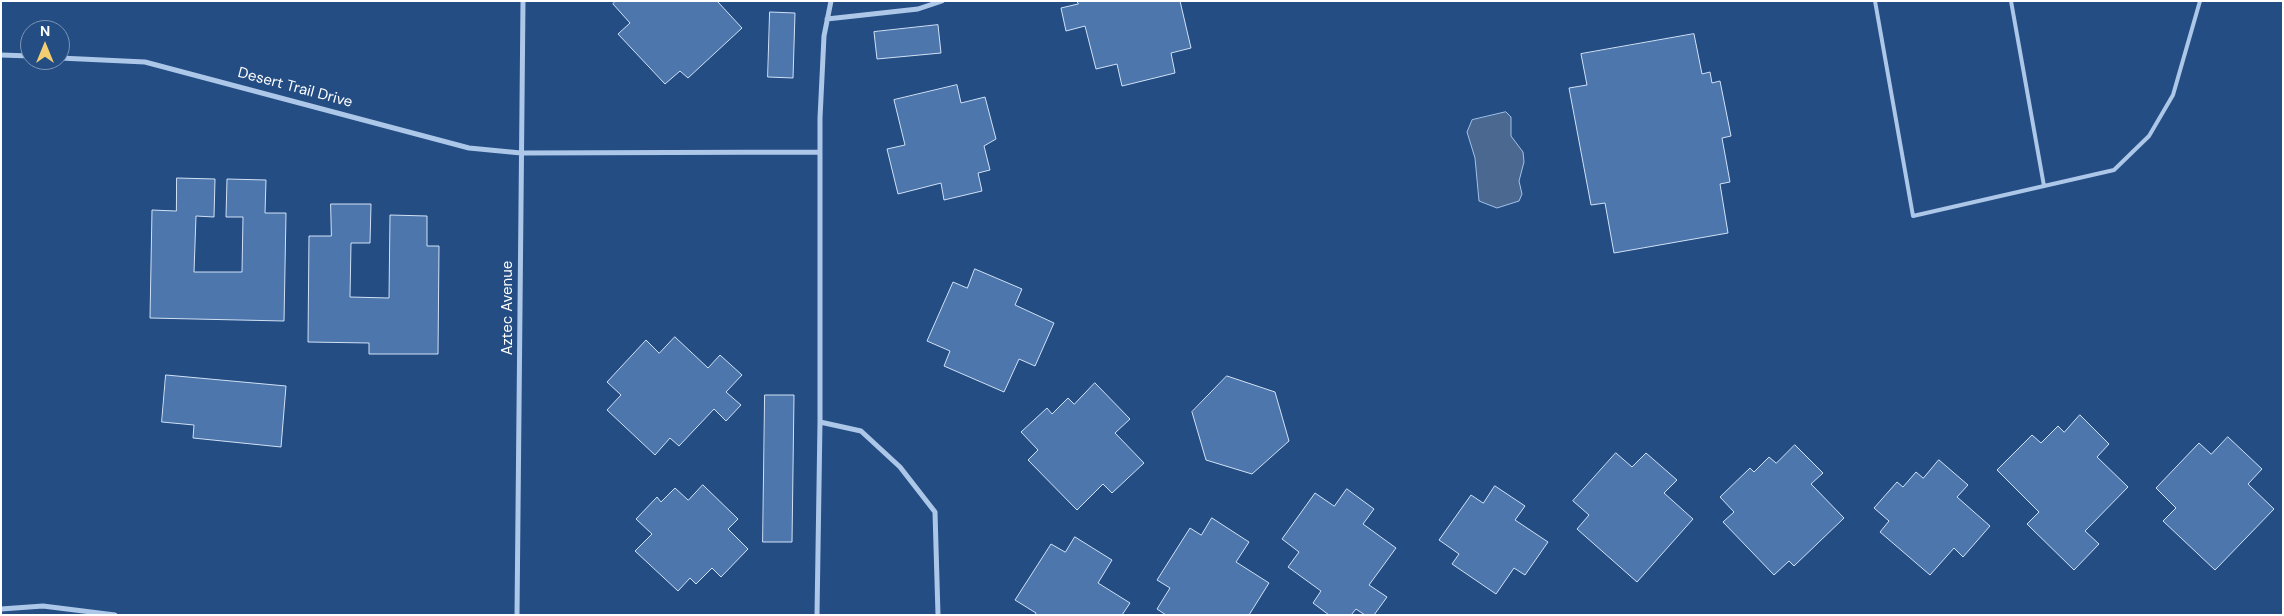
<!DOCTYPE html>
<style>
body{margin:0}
#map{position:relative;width:2284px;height:616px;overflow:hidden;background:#244d84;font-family:"DM Sans",sans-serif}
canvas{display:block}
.frame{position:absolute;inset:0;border:2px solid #fff;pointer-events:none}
.north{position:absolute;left:20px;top:20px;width:50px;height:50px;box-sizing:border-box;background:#244d84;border:1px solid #7c94b5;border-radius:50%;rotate:0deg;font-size:14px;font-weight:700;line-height:20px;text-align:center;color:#fff}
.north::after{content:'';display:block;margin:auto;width:18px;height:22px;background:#f2ce71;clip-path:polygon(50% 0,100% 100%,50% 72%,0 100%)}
</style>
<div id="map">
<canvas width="2284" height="616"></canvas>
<div class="frame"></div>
<div class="north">N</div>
</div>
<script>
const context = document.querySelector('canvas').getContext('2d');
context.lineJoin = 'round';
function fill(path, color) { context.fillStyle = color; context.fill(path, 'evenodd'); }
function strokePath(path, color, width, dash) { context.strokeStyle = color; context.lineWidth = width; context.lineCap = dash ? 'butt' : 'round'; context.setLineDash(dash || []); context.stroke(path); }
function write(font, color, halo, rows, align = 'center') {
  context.font = font + ' "DM Sans",sans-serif'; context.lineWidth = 5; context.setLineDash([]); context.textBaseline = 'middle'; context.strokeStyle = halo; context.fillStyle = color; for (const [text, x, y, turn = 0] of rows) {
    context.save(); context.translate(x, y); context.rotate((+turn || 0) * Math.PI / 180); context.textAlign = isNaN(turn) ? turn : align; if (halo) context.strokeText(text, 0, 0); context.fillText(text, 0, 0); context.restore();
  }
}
const water = new Path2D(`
 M1506 112 1511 117V136L1523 152 1524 162 1519 181 1522 194 1519 201 1497 208 1479 201 1475 158 1467 132 1472 120Z`);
const building = new Path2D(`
 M616 1H717L742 28 688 78 680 71 665 84 618 34 630 23 613 4Z
 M1077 1H1180L1191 48 1171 53 1175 73 1122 86 1117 64 1096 69 1085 26 1066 31 1061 8 1078 4Z
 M770 12 795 13 793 78 768 77Z
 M938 25 941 53 877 59 874 32Z
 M1694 34 1702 74 1710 72 1712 83 1720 81 1731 136 1722 138 1730 182 1720 184 1728 233 1614 253 1605 203 1591 205 1569 88 1587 85 1581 54Z
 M957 85 961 103 985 97 996 139 984 146 990 170 978 173 982 191 944 200 941 183 898 194 887 149 905 145 894 100Z
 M177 178 215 179 214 217 196 216 194 272H242L243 217H226L227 179 266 180 265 213H286L284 321 150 318 152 210 176 211Z
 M331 204H371L370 243H351L350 297 389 298 390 215 427 216V246H439L438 354H369V343L308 342 309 236H331Z
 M975 269 1022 289 1015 305 1054 323 1035 366 1019 359 1004 392 944 366 950 351 927 341 953 282 967 288Z
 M675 337 708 368 720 355 742 375 726 392 741 405 726 421 714 409 679 446 670 438 655 455 607 410 621 395 607 382 646 340 659 353Z
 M166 375 286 386 281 447 193 438 194 425 162 422Z
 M1227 376 1275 392 1289 441 1252 474 1206 460 1192 412Z
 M1095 383 1130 419 1115 433 1144 463 1112 493 1103 484 1077 510 1028 460 1038 450 1021 432 1047 408 1052 414 1068 398 1074 404Z
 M765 395H794L792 542H763Z
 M2080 415 2109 444 2097 457 2128 487 2085 531 2099 544 2074 570 2027 524 2039 512 1997 470 2032 435 2041 443 2058 426 2064 432Z
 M2228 437 2262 469 2248 484 2274 509 2215 570 2163 521 2176 508 2156 488 2199 443 2211 454Z
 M1795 445 1823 473 1811 484 1844 518 1794 566 1789 561 1774 575 1723 522 1734 512 1720 497 1750 468 1754 472 1769 457 1776 463Z
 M1616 453 1632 467 1646 453 1677 480 1664 493 1693 519 1637 582 1577 529 1589 515 1573 501Z
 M1939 460 1968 485 1957 497 1990 526 1963 557 1954 548 1930 575 1880 532 1889 521 1874 508 1897 482 1903 487 1916 472 1923 478Z
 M703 485 738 519 728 529 748 549 721 577 712 568 696 584 690 578 678 591 635 551 652 534 636 519 657 497 661 502 675 488 688 500Z
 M1495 486 1525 506 1515 520 1548 542 1525 575 1514 568 1496 594 1452 564 1459 554 1439 540 1471 495 1483 503Z
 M1347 489 1374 509 1363 524 1396 548 1369 585 1387 597 1374 615H1365L1356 609 1351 615H1329L1313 603 1321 591 1288 567 1299 552 1282 539 1315 493 1334 506Z
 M1212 518 1249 542 1236 562 1269 583 1249 615H1166L1157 609 1170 588 1157 580 1190 528 1201 535Z
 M1075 537 1112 560 1098 583 1130 603 1122 615H1035L1036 613 1015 600 1051 544 1065 552Z`);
const lane = new Path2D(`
 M1875 1 1913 216 2114 170 2149 136 2173 95 2200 1
 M2011 1 2044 186`);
const street = new Path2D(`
 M831 1 824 36 820 118V422L861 431 900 467 935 512 938 615
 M827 19 918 9 942 1
 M1 55 30 56
 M60 58 145 62 469 148 521 153 820 152
 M1 609 43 606 115 615
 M517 615 523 1
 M817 615 820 422`);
const streetNames = [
 ["Desert Trail Drive",295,88,15],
 ["Aztec Avenue",508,308,-90]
];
fill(water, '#4b6890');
strokePath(water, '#a1c2e9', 1);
fill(building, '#4c76ac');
strokePath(building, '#d1e1f6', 1);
strokePath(lane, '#adc7e8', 4);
strokePath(street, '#adc7e8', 5);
write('15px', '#fff', '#244d84', streetNames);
</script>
